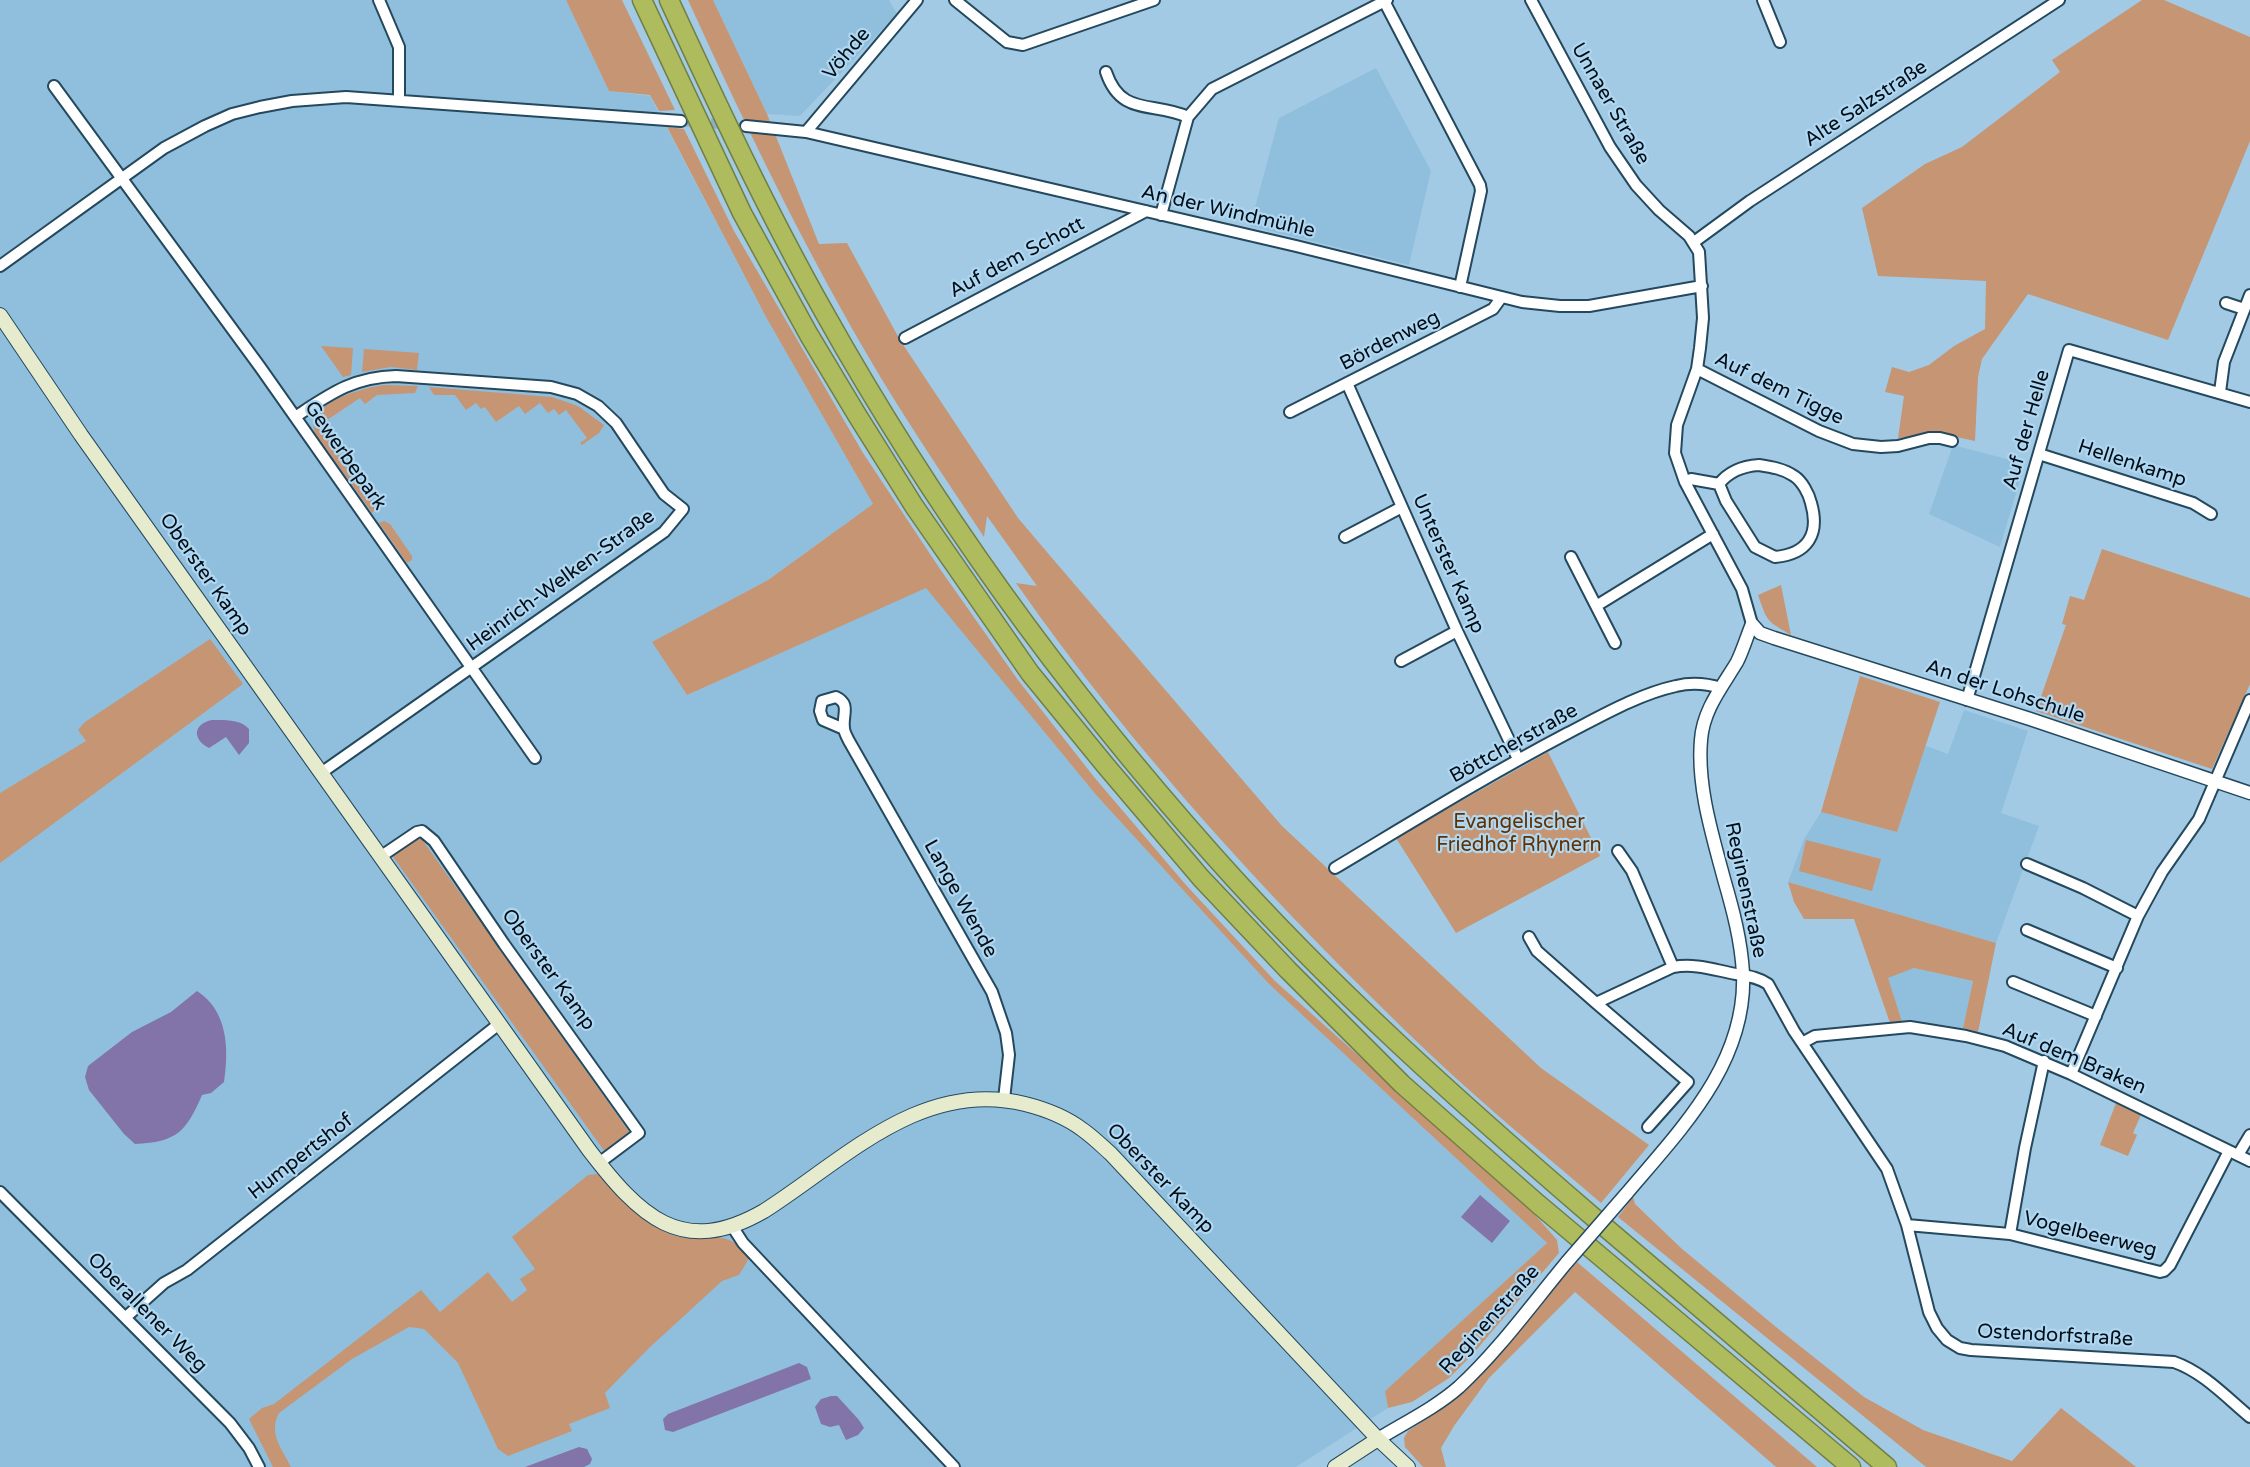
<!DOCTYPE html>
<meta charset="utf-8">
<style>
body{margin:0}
canvas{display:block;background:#a2cae4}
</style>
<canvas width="2250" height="1467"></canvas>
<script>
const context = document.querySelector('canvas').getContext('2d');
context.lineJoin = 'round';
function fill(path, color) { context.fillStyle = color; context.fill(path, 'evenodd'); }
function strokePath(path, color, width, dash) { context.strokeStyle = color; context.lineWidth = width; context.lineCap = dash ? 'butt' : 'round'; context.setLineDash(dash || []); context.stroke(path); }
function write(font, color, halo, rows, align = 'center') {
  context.font = font + ' "Varela Round",sans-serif'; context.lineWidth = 4.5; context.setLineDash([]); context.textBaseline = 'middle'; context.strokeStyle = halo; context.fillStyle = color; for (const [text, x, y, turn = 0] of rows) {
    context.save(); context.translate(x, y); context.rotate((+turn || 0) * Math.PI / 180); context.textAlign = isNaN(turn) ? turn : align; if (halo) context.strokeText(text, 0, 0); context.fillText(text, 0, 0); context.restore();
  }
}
const built = new Path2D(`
 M0 0H566L609 91 650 96 766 317 873 504 768 580 653 642 687 695 926 587 1097 796 1269 984 1547 1243 1385 1391 1388 1408 1296 1467H0Z
 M713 0H889L897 14 800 116 767 114Z
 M1376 68 1431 171 1409 265 1250 226 1279 118Z
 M1953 445 2018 462 2023 470 2000 547 1929 514Z
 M1964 710 2028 731 2001 813 2039 826 1996 943 1788 882 1804 839 1821 812 1897 832 1924 745 1948 754Z
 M1914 968 1973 981 1963 1028 1936 1024 1902 1022 1887 978Z`);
const green = new Path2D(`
 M566 0H622L675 110 659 111 650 95 609 91Z
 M688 0H713L767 114 819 244 847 243 900 340 1018 518 1052 558 1282 826 1541 1068 1649 1145 1601 1203C1545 1155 1487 1108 1433 1057 1281 912 1136 755 1016 583L1037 586 987 516 984 537C955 493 925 449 897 404 817 275 751 138 688 0Z
 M2142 0H2164L2250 37V141L2168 340 2028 294 1982 359 1978 377 1975 441 1942 434 1898 438 1904 396 1885 392 1892 367 1909 372 1929 365 1954 346 1985 329 1986 281 1878 276 1862 208 1925 164 1962 147 2060 72 2052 60Z
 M667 127 684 129 734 231 863 453 940 569 1018 680 1094 777 1186 885 1275 981 1530 1209 1557 1240 1559 1253 1471 1356 1449 1378 1412 1402 1388 1408 1385 1391 1547 1243 1269 984 1097 796 926 588 687 695 652 642 768 580 873 504 766 317Z
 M321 346 353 348 351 375 343 377Z
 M364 349 419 353 417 370 391 367 362 372Z
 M384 385 418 386 415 393 377 395 365 404 360 398 324 422 329 429 324 433 375 505 376 509 372 513 316 435C301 404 362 388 384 385Z
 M429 387 552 397 578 406 604 425 599 433 582 445 580 443 587 438 566 410 559 415 554 409 548 413 540 403 525 414 519 406 496 422 485 407 481 409 476 403 466 410 455 395H434Z
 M384 521 390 524 412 556V560L407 563 379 523Z
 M2102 549 2250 598V684L2212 769 2036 711 2066 625 2062 624 2070 596 2084 600Z
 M1781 585 1791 635C1766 620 1768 623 1758 595Z
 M210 639 243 684 0 863V793L86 741 78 730 85 722Z
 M1860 676 1940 702 1897 832 1821 812Z
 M1548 752 1600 856 1456 933 1396 838Z
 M419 835 630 1133 605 1152 391 854Z
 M1806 840 1881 859 1872 891 1799 871Z
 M1788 882 1996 943 1978 1032 1963 1028 1973 981 1914 968 1888 978 1902 1022 1890 1023 1854 919H1804L1794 902Z
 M2116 1103 2141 1115 2133 1133 2137 1135 2128 1156 2100 1145Z
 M598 1174C623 1200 648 1233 687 1238 693 1239 700 1237 705 1237 728 1236 734 1241 751 1255L739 1275 722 1281 649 1348 605 1393 610 1408 569 1424 572 1431 508 1456 498 1449 458 1363 424 1329 409 1327 352 1359 279 1413C268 1433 282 1449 291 1467H273L249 1419 262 1408 274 1404 421 1290 440 1312 488 1272 512 1302 527 1290 520 1279 535 1269 512 1237 588 1175Z
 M1633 1197 1635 1204 1681 1248 1776 1327 1864 1397 1923 1430 2012 1461 2061 1408 2136 1467H1926L1618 1217Z
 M1577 1262 1817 1467H1776L1575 1292 1489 1378 1454 1426 1441 1448 1446 1467H1423L1405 1447 1404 1438 1408 1431 1443 1408 1469 1386Z`);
const water = new Path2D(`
 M212 720C225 720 240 719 249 729V743L239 755 226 737 209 748C192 739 193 724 212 720Z
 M197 991C228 1011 229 1049 224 1082L211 1093 202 1095C186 1132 177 1142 135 1144L124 1134 89 1090 85 1077 88 1066 132 1032 171 1012Z
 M1480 1195 1510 1221 1492 1243 1461 1217Z
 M799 1363 807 1367 811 1379 673 1432 665 1430 663 1419 668 1414Z
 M831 1396H837L859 1420 864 1428 858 1435 846 1440 839 1425 830 1427 821 1424 815 1407 821 1399Z
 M579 1447 587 1449 592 1459 590 1464 584 1467H525Z`);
const minorTunnel = new Path2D(`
 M681 121 746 126`);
const minor = new Path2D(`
 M379 0 399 47V100
 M955 0 1007 42 1023 45 1154 0
 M1531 0 1610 147 1636 185 1659 210 1689 236 1699 252 1703 318 1700 348 1697 369 1677 425 1675 453 1685 482 1742 589 1752 624
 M1763 0 1780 42
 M1384 1 1480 185 1481 191 1460 287
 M1106 72C1121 117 1153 101 1188 117
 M54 86 260 367 535 758
 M746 126 806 132 1296 246 1522 302 1560 306H1589L1702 286
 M806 132 917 0
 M1161 215 1188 117 1212 89 1387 0
 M1694 242 1750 201 2059 0
 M0 266 164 148 205 126 232 114 260 107 292 101 346 97 681 121
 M2226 303 2244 309
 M905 338 1146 211
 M1697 369 1819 431 1853 444 1881 447 1898 446 1929 438H1940L1952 441
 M1347 383 1457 631 1518 759
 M2220 392 2224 362 2250 295
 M1290 412 1493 309 1501 298
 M295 417C330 394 353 377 396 376L551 387 577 394 598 406 616 423 664 494 683 509 664 532 321 773
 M2039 454 2193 503 2211 514
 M1759 465C1772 467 1784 469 1794 476 1802 481 1809 494 1811 503 1820 534 1808 554 1775 557L1755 547 1726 501 1719 484C1729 471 1744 466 1759 465Z
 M1685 482 1691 479 1719 484
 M1345 537 1402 507
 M1571 557 1615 643
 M1596 606 1713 534
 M1401 661 1457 631
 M1967 700 2069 350 2250 402
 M844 729 823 720 820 711 822 701 836 697C851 704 842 715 844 728 844 732 847 737 849 741L992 992 1006 1033 1009 1055 1004 1099
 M1618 851 1632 871 1673 967
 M380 857 417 832 422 831 434 841 504 944 639 1133 599 1163
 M2027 864 2083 888 2138 916
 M1335 868C1412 822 1488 775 1568 733 1601 716 1639 694 1676 686 1692 682 1705 683 1721 688
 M2027 930 2117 968
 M1529 937 1537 951 1596 1003 1673 967C1696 963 1714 970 1736 974 1747 976 1758 977 1768 984L1794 1031 1887 1169 1907 1225 1929 1312 1937 1328 1947 1340 1960 1348 1971 1350 2174 1362C2203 1372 2226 1397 2250 1417
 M2013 982 2096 1016
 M1596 1003 1688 1082 1648 1127
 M1802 1043 1815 1036 1910 1027 1966 1036 2005 1046 2071 1074 2250 1161
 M2071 1074 2138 916 2162 872 2199 819 2250 700
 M2238 1155 2250 1135
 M0 1192 230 1423 249 1448 259 1467
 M1907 1225 2010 1234 2160 1272 2164 1271 2170 1265 2229 1151
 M732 1226 743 1243 954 1467
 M2010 1234 2025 1148 2044 1061
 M126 1317 164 1283 187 1270 499 1024`);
const tertiary = new Path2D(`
 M1627 1193C1681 1129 1747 1063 1743 973 1741 940 1733 910 1724 879 1712 834 1697 786 1701 740 1703 710 1722 687 1737 662 1743 650 1747 636 1752 624L1760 633 1774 638 2030 719 2250 793
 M1378 1439C1404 1423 1435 1408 1459 1387 1499 1350 1532 1304 1567 1262`);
const secondary = new Path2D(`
 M0 315 81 435 589 1150C639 1215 681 1259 764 1211 844 1160 922 1078 1025 1104 1045 1109 1066 1117 1083 1130 1093 1137 1102 1146 1111 1154L1378 1439 1408 1467
 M1335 1467 1378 1439`);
const motorway = new Path2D(`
 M642 0 742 213 809 335 857 415 914 506 1030 673 1106 766 1201 878 1288 970 1402 1084 1538 1204 1851 1467
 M669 0C718 106 767 211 824 312 933 507 1065 689 1213 855 1331 988 1464 1106 1599 1222 1695 1304 1791 1386 1887 1467`);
const tertiaryBridge = new Path2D(`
 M1567 1262 1627 1193`);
const streetNames = [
 ["Vöhde",847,54,-50],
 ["Unnaer Straße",1610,104,60],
 ["Alte Salzstraße",1866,104,-33],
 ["An der Windmühle",1228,212,13],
 ["Auf dem Schott",1017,258,-28],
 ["Bördenweg",1390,341,-27],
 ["Auf dem Tigge",1779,389,26],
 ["Auf der Helle",2027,430,-74],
 ["Gewerbepark",345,456,55],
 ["Hellenkamp",2132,464,18],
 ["Unterster Kamp",1448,564,66],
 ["Oberster Kamp",205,575,55],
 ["Heinrich-Welken-Straße",561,581,-36],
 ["An der Lohschule",2005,692,18],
 ["Böttcherstraße",1514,744,-29],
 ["Reginenstraße",1745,890,78],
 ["Lange Wende",960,899,61],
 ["Oberster Kamp",548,970,54],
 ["Auf dem Braken",2074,1059,23],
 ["Humpertshof",301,1157,-38],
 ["Oberster Kamp",1160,1179,46],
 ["Vogelbeerweg",2090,1235,14],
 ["Oberallener Weg",147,1313,45],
 ["Reginenstraße",1490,1320,-48],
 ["Ostendorfstraße",2055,1336,3]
];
const parkNames = [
 ["Evangelischer",1519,823],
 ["Friedhof Rhynern",1519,846]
];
fill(built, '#90bfdd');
fill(green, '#c69573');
fill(water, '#8273a9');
strokePath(minorTunnel, '#8aaec5', 10, [10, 5]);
strokePath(minor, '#24495e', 14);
strokePath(tertiary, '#24495e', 15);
strokePath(secondary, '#24495e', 16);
strokePath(motorway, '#727f44', 21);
strokePath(minor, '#fff', 10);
strokePath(tertiary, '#fff', 12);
strokePath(secondary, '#e7ebce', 14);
strokePath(motorway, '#aebc5d', 18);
strokePath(tertiaryBridge, '#24495e', 15, []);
strokePath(tertiaryBridge, '#fff', 12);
write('20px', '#020d16', '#afd7f1', streetNames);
write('20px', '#623101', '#afd7f1', parkNames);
</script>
